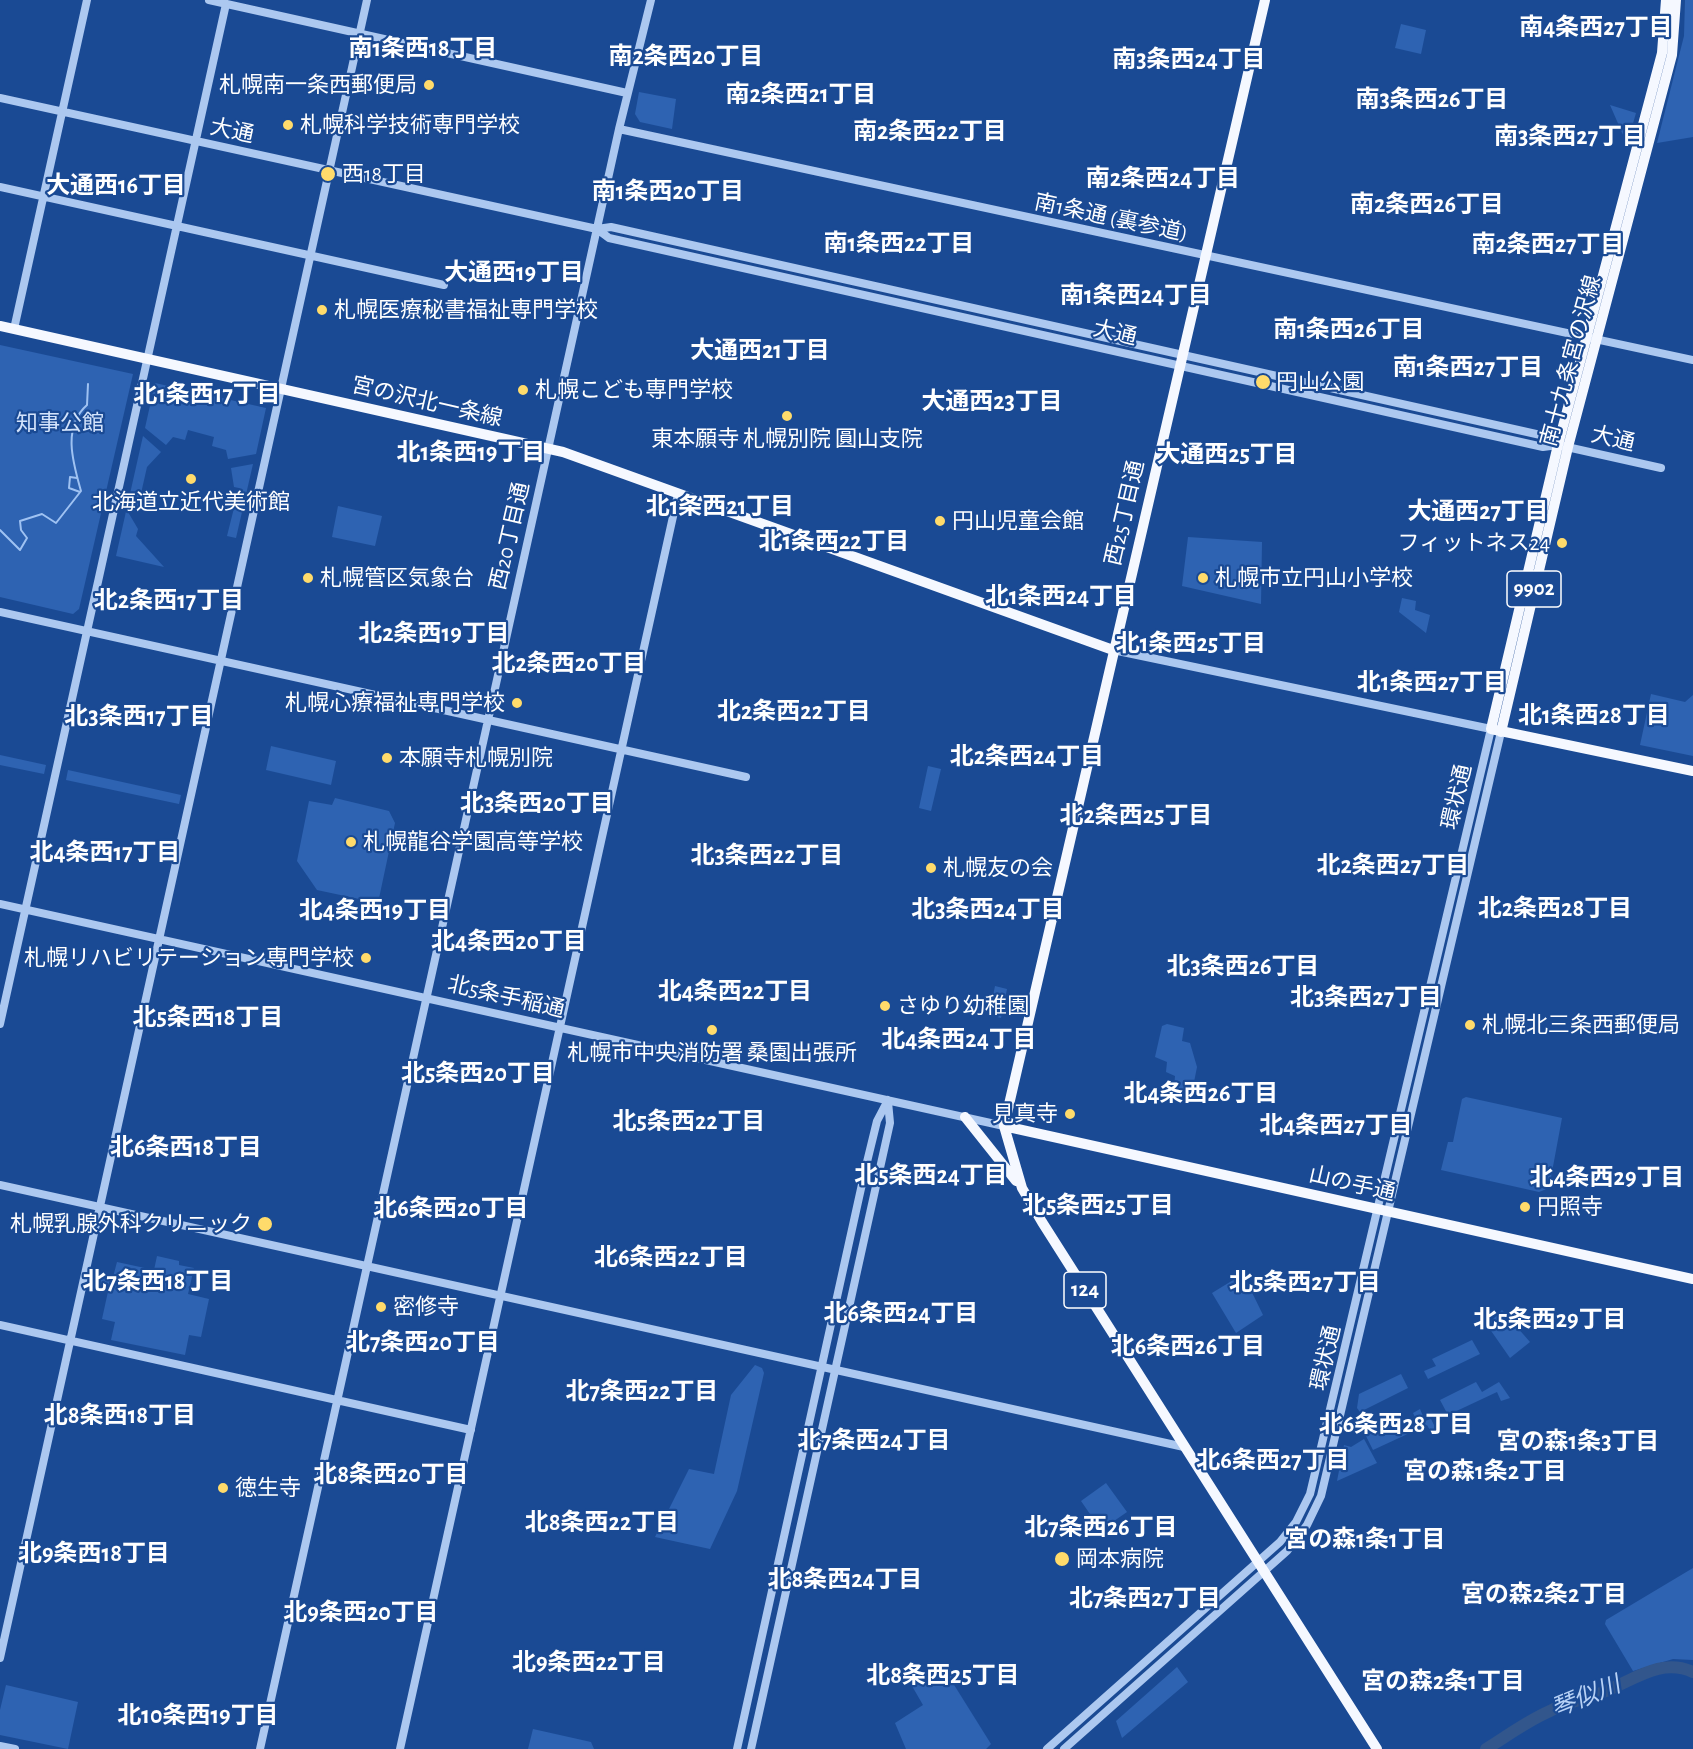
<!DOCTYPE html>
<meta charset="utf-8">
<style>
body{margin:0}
canvas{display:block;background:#1a4a94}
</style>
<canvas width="1693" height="1749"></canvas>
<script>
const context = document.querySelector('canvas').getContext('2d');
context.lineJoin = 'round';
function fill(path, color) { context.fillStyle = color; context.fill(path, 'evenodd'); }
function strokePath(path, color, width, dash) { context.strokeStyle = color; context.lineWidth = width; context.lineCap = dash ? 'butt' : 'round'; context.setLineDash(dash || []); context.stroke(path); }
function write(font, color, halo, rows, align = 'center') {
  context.font = font + ' "Alegreya Sans","Noto Sans JP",sans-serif'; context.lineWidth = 4.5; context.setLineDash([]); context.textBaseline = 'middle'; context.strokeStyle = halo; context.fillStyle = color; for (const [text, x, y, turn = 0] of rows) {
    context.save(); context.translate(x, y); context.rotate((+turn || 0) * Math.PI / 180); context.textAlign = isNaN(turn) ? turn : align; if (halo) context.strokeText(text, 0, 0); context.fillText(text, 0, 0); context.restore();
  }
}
const green = new Path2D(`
 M1685 0H1693V137L1657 143 1684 36Z
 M1401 24 1426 30 1421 54 1395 48Z
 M639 92 676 99 672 129 640 122 635 114Z
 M1610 105 1636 113 1627 144Z
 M0 345 133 374 79 609 73 614 0 597Z
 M155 383 266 408 256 454 228 459 226 450 212 446 214 437 188 430 185 440 173 437 166 445 145 428Z
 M143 436 161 452 147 467 137 511 128 509V512L138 529 136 536 164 567 116 556Z
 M253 464 236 538 227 536 239 488 234 487 231 468Z
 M338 506 382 516 375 546 332 537Z
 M1188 537 1262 542 1261 604 1182 586Z
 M1402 598 1416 601 1415 610 1430 615 1426 633 1399 612Z
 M1651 694 1685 702 1693 695V756L1640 745Z
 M271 746 336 761 331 785 266 770Z
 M0 755 46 765 44 774 0 765Z
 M928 766 941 769 931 811 919 808Z
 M68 770 181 795 179 804 66 780Z
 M335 798 389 811 395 823 378 903 317 890 297 861 309 801 332 805Z
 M995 986 1007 989 1001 1018 989 1015Z
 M1167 1024 1184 1028 1182 1041 1190 1043 1197 1067 1192 1092 1174 1089 1175 1076 1166 1072 1167 1062 1155 1057 1162 1026Z
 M1466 1097 1562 1118 1549 1188 1539 1192 1441 1170 1448 1142H1453L1462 1099Z
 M157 1256 179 1261V1265L194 1268 188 1294 209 1299 201 1337 189 1335 185 1355 111 1340 115 1322 102 1319 109 1287 94 1283 96 1273 113 1277 117 1262 154 1270Z
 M1243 1274 1263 1315 1236 1333 1212 1293Z
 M1502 1310 1530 1342 1510 1358 1487 1325Z
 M1472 1340 1480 1354 1428 1379 1424 1371 1436 1366 1432 1359Z
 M755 1365 762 1368 764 1373 737 1491 710 1549 655 1537 689 1469 714 1474 731 1395Z
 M1401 1374 1408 1388 1360 1412 1357 1408 1359 1394Z
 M1476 1382 1482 1392 1499 1382 1510 1398 1501 1401 1497 1392 1448 1415 1440 1400Z
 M1420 1409 1425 1421 1431 1419 1437 1431 1431 1432 1427 1425 1373 1450 1366 1436 1397 1421 1402 1431 1418 1423 1413 1413Z
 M1364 1439 1377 1463 1337 1481 1344 1445 1351 1447Z
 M1106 1483 1127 1512 1101 1530 1081 1501Z
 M1693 1568V1660L1673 1659 1633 1671 1605 1624 1606 1620Z
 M946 1663 953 1673 951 1680 991 1744 986 1749H906L895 1723 923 1705 912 1686Z
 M1177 1667 1188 1682 1122 1738 1116 1721Z
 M6 1685 78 1702 68 1749 0 1735V1710Z
 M533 1729 591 1742 594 1749H528Z`);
const stream = new Path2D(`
 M77 478 70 477 69 488 80 492
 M0 530 20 550 27 538 21 530 20 521 42 514 56 523 81 491C73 463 62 427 87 405L88 384`);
const river = new Path2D(`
 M1486 1749C1507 1736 1527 1721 1550 1711 1565 1703 1581 1700 1598 1694 1629 1684 1659 1656 1693 1672`);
const minor = new Path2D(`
 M209 0 627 93
 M0 98 597 229 611 227 1545 436 1558 445
 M619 129 1693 360
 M0 187 444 285
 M597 229 609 238 1543 447 1558 445 1661 468
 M14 329 87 0
 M0 612 746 777
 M0 904 1004 1126
 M0 1024 226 4
 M0 1185 1184 1447
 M0 1325 471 1430
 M0 1658 367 0
 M0 1746 15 1749
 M260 1749 619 129 651 0
 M400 1749 678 494
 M737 1749 866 1166 877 1121 888 1100
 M751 1749 890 1123 888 1102
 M1047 1749 1280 1542 1296 1522 1310 1494 1491 729 1113 650
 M1064 1749 1287 1551 1307 1525 1321 1496 1501 732`);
const major = new Path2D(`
 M1265 0 1004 1126 1022 1188 1042 1222 1377 1749
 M1666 0 1662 53 1558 445 1491 729 1693 771
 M0 326 563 452 1113 650
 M1501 732 1568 447 1672 55 1676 0
 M965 1117 1016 1181
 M1004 1126 1693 1279`);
const markers = [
 [429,85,6,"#ffdb6b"],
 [288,125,6,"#ffdb6b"],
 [328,174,8,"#ffdb6b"],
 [322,310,6,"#ffdb6b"],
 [1263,382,8,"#ffdb6b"],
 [523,390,6,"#ffdb6b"],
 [787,416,6,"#ffdb6b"],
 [191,479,6,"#ffdb6b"],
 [940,521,6,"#ffdb6b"],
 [1562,543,6,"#ffdb6b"],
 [308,578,6,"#ffdb6b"],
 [1203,578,6,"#ffdb6b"],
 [517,703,6,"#ffdb6b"],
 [387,758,6,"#ffdb6b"],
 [351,842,6,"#ffdb6b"],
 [931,868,6,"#ffdb6b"],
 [366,958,6,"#ffdb6b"],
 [885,1006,6,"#ffdb6b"],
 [1470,1025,6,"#ffdb6b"],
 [712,1030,6,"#ffdb6b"],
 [1070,1114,6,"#ffdb6b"],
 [1525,1207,6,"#ffdb6b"],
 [265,1224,8,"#ffdb6b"],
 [381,1307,6,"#ffdb6b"],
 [223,1488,6,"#ffdb6b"],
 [1062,1559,8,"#ffdb6b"]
];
const shields = [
 [1534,589,54],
 [1085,1290,42]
];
const shieldNames = [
 ["9902",1534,589],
 ["124",1085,1290]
];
const poiNames = [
 ["札幌南一条西郵便局",417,85,"right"],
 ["札幌科学技術専門学校",300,125],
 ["西18丁目",342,174],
 ["札幌医療秘書福祉専門学校",334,310],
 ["円山公園",1276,382],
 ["札幌こども専門学校",535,390],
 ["東本願寺 札幌別院 圓山支院",787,439,"center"],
 ["北海道立近代美術館",191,502,"center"],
 ["円山児童会館",952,521],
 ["フィットネス24",1550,543,"right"],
 ["札幌管区気象台",320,578],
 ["札幌市立円山小学校",1215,578],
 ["札幌心療福祉専門学校",505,703,"right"],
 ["本願寺札幌別院",399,758],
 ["札幌龍谷学園高等学校",363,842],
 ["札幌友の会",943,868],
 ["札幌リハビリテーション専門学校",354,958,"right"],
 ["さゆり幼稚園",897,1006],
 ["札幌北三条西郵便局",1482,1025],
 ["札幌市中央消防署 桑園出張所",712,1053,"center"],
 ["見真寺",1058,1114,"right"],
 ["円照寺",1537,1207],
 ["札幌乳腺外科クリニック",252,1224,"right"],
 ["密修寺",393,1307],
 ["徳生寺",235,1488],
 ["岡本病院",1076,1559]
];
const streetNames = [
 ["大通",232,131,12],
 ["南1条通 (裏参道)",1111,218,12],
 ["大通",1115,333,13],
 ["南十九条宮の沢線",1571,361,-75],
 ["宮の沢北一条線",427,402,13],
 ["大通",1613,439,13],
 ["西25丁目通",1125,513,-77],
 ["西20丁目通",510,536,-77],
 ["環状通",1457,797,-77],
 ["北5条手稲通",506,997,13],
 ["山の手通",1352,1184,13],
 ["環状通",1326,1358,-77]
];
const parkNames = [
 ["知事公館",60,423]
];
const neighbourhoodNames = [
 ["南4条西27丁目",1596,28],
 ["南1条西18丁目",423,49],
 ["南2条西20丁目",686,57],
 ["南3条西24丁目",1189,60],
 ["南2条西21丁目",801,95],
 ["南3条西26丁目",1432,100],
 ["南2条西22丁目",930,132],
 ["南3条西27丁目",1570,137],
 ["南2条西24丁目",1163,179],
 ["大通西16丁目",116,186],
 ["南1条西20丁目",668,192],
 ["南2条西26丁目",1427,205],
 ["南1条西22丁目",899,244],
 ["南2条西27丁目",1548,245],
 ["大通西19丁目",514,273],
 ["南1条西24丁目",1136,296],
 ["南1条西26丁目",1349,330],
 ["大通西21丁目",760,351],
 ["南1条西27丁目",1468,368],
 ["北1条西17丁目",207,395],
 ["大通西23丁目",992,402],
 ["北1条西19丁目",471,453],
 ["大通西25丁目",1227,455],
 ["北1条西21丁目",720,507],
 ["大通西27丁目",1478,512],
 ["北1条西22丁目",834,542],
 ["北1条西24丁目",1061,597],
 ["北2条西17丁目",169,601],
 ["北2条西19丁目",434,634],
 ["北1条西25丁目",1191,644],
 ["北2条西20丁目",569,664],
 ["北1条西27丁目",1432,683],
 ["北2条西22丁目",794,712],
 ["北1条西28丁目",1594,716],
 ["北3条西17丁目",139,717],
 ["北2条西24丁目",1027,757],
 ["北3条西20丁目",537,804],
 ["北2条西25丁目",1136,816],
 ["北4条西17丁目",105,853],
 ["北3条西22丁目",767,856],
 ["北2条西27丁目",1393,866],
 ["北2条西28丁目",1555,909],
 ["北3条西24丁目",988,910],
 ["北4条西19丁目",375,911],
 ["北4条西20丁目",509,942],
 ["北3条西26丁目",1243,967],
 ["北4条西22丁目",735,992],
 ["北3条西27丁目",1366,998],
 ["北5条西18丁目",208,1018],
 ["北4条西24丁目",959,1040],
 ["北5条西20丁目",478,1074],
 ["北4条西26丁目",1201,1094],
 ["北5条西22丁目",689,1122],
 ["北4条西27丁目",1336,1126],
 ["北6条西18丁目",186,1148],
 ["北5条西24丁目",931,1176],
 ["北4条西29丁目",1607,1178],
 ["北5条西25丁目",1098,1206],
 ["北6条西20丁目",451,1209],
 ["北6条西22丁目",671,1258],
 ["北7条西18丁目",158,1282],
 ["北5条西27丁目",1305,1283],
 ["北6条西24丁目",901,1314],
 ["北5条西29丁目",1550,1320],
 ["北7条西20丁目",423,1343],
 ["北6条西26丁目",1188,1347],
 ["北7条西22丁目",642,1392],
 ["北8条西18丁目",120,1416],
 ["北6条西28丁目",1396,1425],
 ["北7条西24丁目",874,1441],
 ["宮の森1条3丁目",1578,1442],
 ["北6条西27丁目",1273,1461],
 ["宮の森1条2丁目",1485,1472],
 ["北8条西20丁目",391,1475],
 ["北8条西22丁目",602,1523],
 ["北7条西26丁目",1101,1528],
 ["宮の森1条1丁目",1365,1540],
 ["北9条西18丁目",94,1554],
 ["北8条西24丁目",845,1580],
 ["宮の森2条2丁目",1544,1595],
 ["北7条西27丁目",1145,1599],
 ["北9条西20丁目",361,1613],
 ["北9条西22丁目",589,1663],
 ["北8条西25丁目",943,1676],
 ["宮の森2条1丁目",1443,1682],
 ["北10条西19丁目",198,1716]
];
const waterNames = [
 ["琴似川",1586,1697,-22]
];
fill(green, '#2e63b2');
strokePath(stream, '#9fc2f2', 2);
strokePath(river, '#32568c', 12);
strokePath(minor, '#acc8f0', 8);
strokePath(major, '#f5f8ff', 10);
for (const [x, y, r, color] of markers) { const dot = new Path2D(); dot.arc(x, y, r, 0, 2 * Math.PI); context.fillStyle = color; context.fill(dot); strokePath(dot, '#1a4a94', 2); }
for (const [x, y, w] of shields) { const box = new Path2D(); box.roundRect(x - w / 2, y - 18, w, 36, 4.5); context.fillStyle = '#1a4a94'; context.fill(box); strokePath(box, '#fff', 1.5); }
write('bold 21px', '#fff', null, shieldNames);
write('22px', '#fff', '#1a4a94', poiNames, 'left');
write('22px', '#fff', '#1a4a94', streetNames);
write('22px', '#d3e3fb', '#1a4a94', parkNames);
write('bold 24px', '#fff', '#1a4a94', neighbourhoodNames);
write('italic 24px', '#b8d2f6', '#1a4a94', waterNames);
</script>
